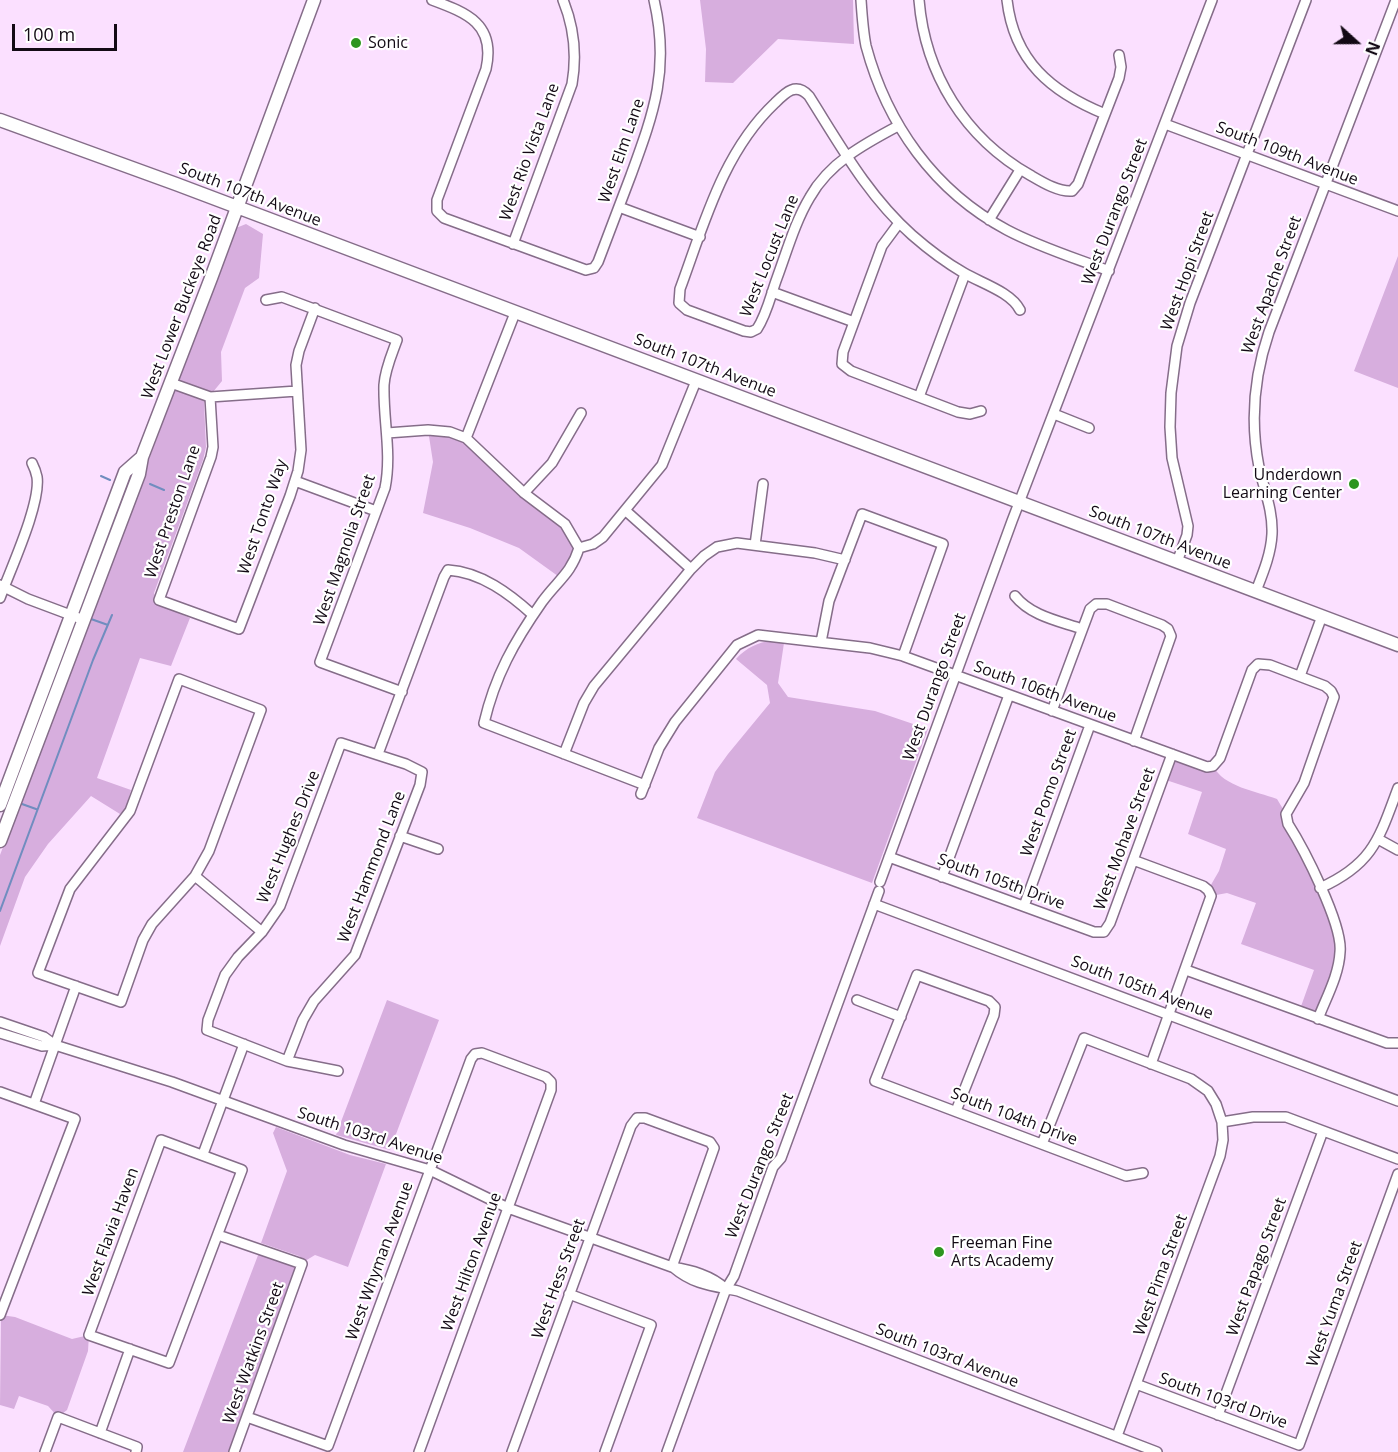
<!DOCTYPE html>
<style>
body{margin:0}
#map{position:relative;width:1398px;height:1452px;overflow:hidden;background:#fbe0ff;font-family:"Open Sans",sans-serif}
canvas{display:block}
.north{position:absolute;left:1326px;top:12px;width:60px;height:60px;-webkit-text-stroke:4px #fff;paint-order:stroke;rotate:111deg;font-size:16px;font-weight:700;line-height:24px;text-align:center;color:#130a15}
.north::after{content:'';display:block;margin:auto;width:21px;height:27px;background:#130a15;clip-path:polygon(50% 0,100% 100%,50% 72%,0 100%)}
.scale{position:absolute;left:12px;top:24px;width:105px;height:27px;box-sizing:border-box;border:3px solid #130a15;border-top:0;padding-left:8px;font-size:18px;line-height:21px;white-space:nowrap;color:#130a15;-webkit-text-stroke:4px #fff;paint-order:stroke}
</style>
<div id="map">
<canvas width="1398" height="1452"></canvas>
<div class="north">N</div>
<div class="scale">100 m</div>
</div>
<script>
const context = document.querySelector('canvas').getContext('2d');
context.lineJoin = 'round';
function fill(path, color) { context.fillStyle = color; context.fill(path, 'evenodd'); }
function strokePath(path, color, width, dash) { context.strokeStyle = color; context.lineWidth = width; context.lineCap = dash ? 'butt' : 'round'; context.setLineDash(dash || []); context.stroke(path); }
function write(font, color, halo, rows, align = 'center') {
  context.font = font + ' "Open Sans",sans-serif'; context.lineWidth = 4.5; context.setLineDash([]); context.textBaseline = 'middle'; context.strokeStyle = halo; context.fillStyle = color; for (const [text, x, y, turn = 0] of rows) {
    context.save(); context.translate(x, y); context.rotate((+turn || 0) * Math.PI / 180); context.textAlign = isNaN(turn) ? turn : align; if (halo) context.strokeText(text, 0, 0); context.fillText(text, 0, 0); context.restore();
  }
}
const green = new Path2D(`
 M700 0H853L854 44 778 39 733 83 705 82 706 49Z
 M246 224 263 234 259 278 245 288 221 352 222 381 204 403 206 447 203 460 154 593 158 604 190 618 171 666 140 658 97 778 131 790 126 808 120 814 91 796 48 844 25 877 0 946V855L236 228Z
 M1398 256V388L1354 371Z
 M428 430 466 438 565 524 579 548 562 579 519 548 470 528 423 513 433 462Z
 M773 640 784 643 778 683 788 697 875 711 928 729 872 883 697 818 715 772 728 754 770 703 767 685 736 659C747 647 757 643 773 640Z
 M1172 754 1213 766C1224 787 1256 791 1277 799L1286 814 1341 943 1318 1019 1299 1012 1314 970 1241 944 1256 903 1227 893 1211 896 1208 890 1219 871 1226 849 1188 834 1202 792 1163 779Z
 M387 1000 439 1020 390 1150 336 1135Z
 M276 1127 350 1155 386 1164 348 1267 315 1255 305 1261 299 1256 261 1243 287 1171 273 1133Z
 M260 1250 302 1264 234 1452H183Z
 M1 1315 15 1317 72 1339 89 1335 88 1351 67 1410 58 1417 48 1406 19 1396 14 1409 0 1405Z`);
const stream = new Path2D(`
 M101 476 110 480
 M150 484 164 490
 M91 619 108 625
 M22 804 36 809
 M0 911 93 660 112 615`);
const minor = new Path2D(`
 M432 0C467 13 496 24 486 69L437 200V211L444 218 586 270 594 268 598 262C609 233 620 204 631 175 654 112 670 69 654 0
 M861 0C862 15 863 31 866 46 887 124 934 191 1007 230 1039 247 1075 258 1109 271
 M919 0C925 74 965 138 1030 175 1042 182 1058 192 1072 191L1078 184 1119 78 1121 67 1119 55
 M1007 0C1014 61 1051 92 1105 114
 M1165 124 1398 211
 M898 126C864 144 829 163 810 197 795 222 787 251 777 278 771 294 767 314 757 329L751 332 744 331 687 310 679 303 680 289C704 224 723 152 775 103 786 92 796 82 809 96 840 145 868 196 912 235 928 249 945 262 964 273 981 283 1011 292 1020 310
 M619 207 700 237
 M989 220 1020 170
 M899 223 882 246 843 352 842 364 851 371 958 412 970 414 981 411
 M513 244 572 84C577 55 574 27 563 0
 M772 292 854 322
 M266 300 282 297 397 340C392 354 385 369 384 385 383 420 392 453 385 488L320 662 402 692
 M171 383 210 397 297 391
 M210 397 213 447 211 457 159 600 239 629 290 496 298 471 301 450 296 365 299 351 315 308
 M919 397 965 274
 M1054 414 1089 428
 M387 433 428 430 450 432 466 438 524 493 565 524 579 548
 M466 438 515 313
 M295 481 376 511
 M524 493 552 463 581 413
 M626 511 691 569
 M755 545 763 484
 M579 548C571 574 557 581 542 602 514 642 495 676 484 723L645 785
 M579 548 593 544 603 537 662 465 696 381
 M1177 562 1187 535 1188 526 1172 458 1170 427 1171 393 1177 346 1190 303 1306 0
 M0 585 28 599 84 620
 M1256 591C1263 573 1271 554 1272 534 1273 510 1264 490 1259 467 1250 421 1254 376 1269 332L1396 0
 M1015 596C1031 616 1059 621 1082 629
 M0 598C10 570 41 504 37 477 36 472 34 467 32 463
 M821 642 829 601 862 514 943 544 903 656
 M1300 676 1322 616
 M179 679 261 710 209 851 195 876 152 924 143 940 121 1002 38 973 70 889 130 811Z
 M1052 711 1090 609 1096 604H1107L1162 625 1168 629 1171 636 1134 741
 M378 754 444 577 448 570C481 572 510 594 533 615
 M564 754 584 703 594 686 691 569 704 556 717 547 737 543 815 553 845 560
 M641 794 659 748 675 722 737 645 758 635 870 648 903 656 1207 767 1213 766 1220 758 1252 670 1258 664 1270 665 1325 686 1331 691 1334 697 1304 783 1286 814 1288 824C1304 849 1343 925 1340 952 1339 975 1326 998 1318 1019
 M400 836 438 849
 M1378 839 1398 850
 M889 857 1094 932H1104L1110 923 1172 754
 M1133 860 1203 886 1208 890 1211 896 1151 1064
 M195 876 262 932
 M942 877 1009 695
 M880 882 1012 521 1212 0
 M1320 888C1373 864 1379 839 1398 788
 M874 904 1398 1101
 M1024 906 1090 725
 M1186 970 1387 1043H1398
 M857 1000 901 1017
 M0 1022 44 1037 55 1045
 M0 1033 42 1046 55 1045 172 1082 344 1145 430 1170 508 1208 672 1267C691 1270 711 1275 726 1289
 M287 1061 303 1020 314 1001 355 955 420 785 422 772 406 764 341 743 280 906 262 932 238 957 225 975 208 1020 207 1030 287 1061 338 1071
 M0 1092 75 1119 0 1315
 M34 1104 76 986
 M956 1111 994 1015 995 1007 989 1001 917 975 875 1081 1126 1176 1143 1173
 M161 1140 242 1170 169 1363 89 1335Z
 M1042 1144 1084 1038 1191 1079 1208 1091 1216 1104 1222 1122 1253 1117H1286L1398 1159
 M203 1154 244 1044
 M218 1235 302 1264 234 1452
 M674 1268C694 1285 714 1286 738 1291L1157 1452
 M569 1294 651 1325 605 1452
 M1136 1384 1299 1445 1398 1174
 M1218 1415 1323 1131
 M247 1417 328 1446 471 1059 475 1054 482 1053 546 1077 551 1082V1090L419 1452
 M100 1433 130 1349
 M1117 1436 1220 1156 1223 1140 1222 1122
 M45 1452 58 1417 137 1447 136 1452
 M512 1452 631 1126 637 1118H645L710 1142 714 1148 672 1267
 M667 1452 726 1289 734 1276 773 1167 781 1158 879 891`);
const major = new Path2D(`
 M0 120 176 184 1398 645
 M0 805 125 472 142 457
 M0 841 139 474 142 457 211 278 314 0`);
const markers = [
 [356,43,6,"#2d961f"],
 [1354,484,6,"#2d961f"],
 [939,1252,6,"#2d961f"]
];
const poiNames = [
 ["Sonic",368,43],
 ["Underdown",1342,475,"right"],
 ["Learning Center",1342,493,"right"],
 ["Freeman Fine",951,1243],
 ["Arts Academy",951,1261]
];
const streetNames = [
 ["West Elm Lane",622,151,-71],
 ["West Rio Vista Lane",530,152,-70],
 ["South 109th Avenue",1287,154,21],
 ["South 107th Avenue",250,195,21],
 ["West Durango Street",1115,212,-69],
 ["West Locust Lane",770,256,-68],
 ["West Hopi Street",1188,271,-70],
 ["West Apache Street",1272,285,-70],
 ["West Lower Buckeye Road",182,307,-69],
 ["South 107th Avenue",705,366,21],
 ["West Preston Lane",173,512,-71],
 ["West Tonto Way",263,517,-71],
 ["South 107th Avenue",1160,538,21],
 ["West Magnolia Street",345,550,-71],
 ["West Durango Street",935,687,-70],
 ["South 106th Avenue",1045,692,20],
 ["West Pomo Street",1049,793,-70],
 ["West Hughes Drive",289,837,-68],
 ["West Mohave Street",1125,839,-70],
 ["West Hammond Lane",372,867,-69],
 ["South 105th Drive",1001,882,20],
 ["South 105th Avenue",1142,988,21],
 ["South 104th Drive",1014,1117,21],
 ["South 103rd Avenue",370,1136,18],
 ["West Durango Street",760,1166,-68],
 ["West Flavia Haven",111,1232,-70],
 ["West Whyman Avenue",380,1261,-70],
 ["West Hilton Avenue",472,1262,-70],
 ["West Papago Street",1257,1267,-70],
 ["West Pima Street",1161,1275,-70],
 ["West Hess Street",559,1279,-70],
 ["West Yuma Street",1335,1304,-70],
 ["West Watkins Street",254,1353,-70],
 ["South 103rd Avenue",947,1356,21],
 ["South 103rd Drive",1223,1401,20]
];
fill(green, '#d7aede');
strokePath(stream, '#708dbf', 2);
strokePath(minor, '#856d89', 12);
strokePath(major, '#856d89', 15);
strokePath(minor, '#fff', 9);
strokePath(major, '#fff', 12);
for (const [x, y, r, color] of markers) { const dot = new Path2D(); dot.arc(x, y, r, 0, 2 * Math.PI); context.fillStyle = color; context.fill(dot); strokePath(dot, '#fff', 2); }
write('16px', '#130a15', '#fff', poiNames, 'left');
write('16px', '#130a15', '#fff', streetNames);
</script>
